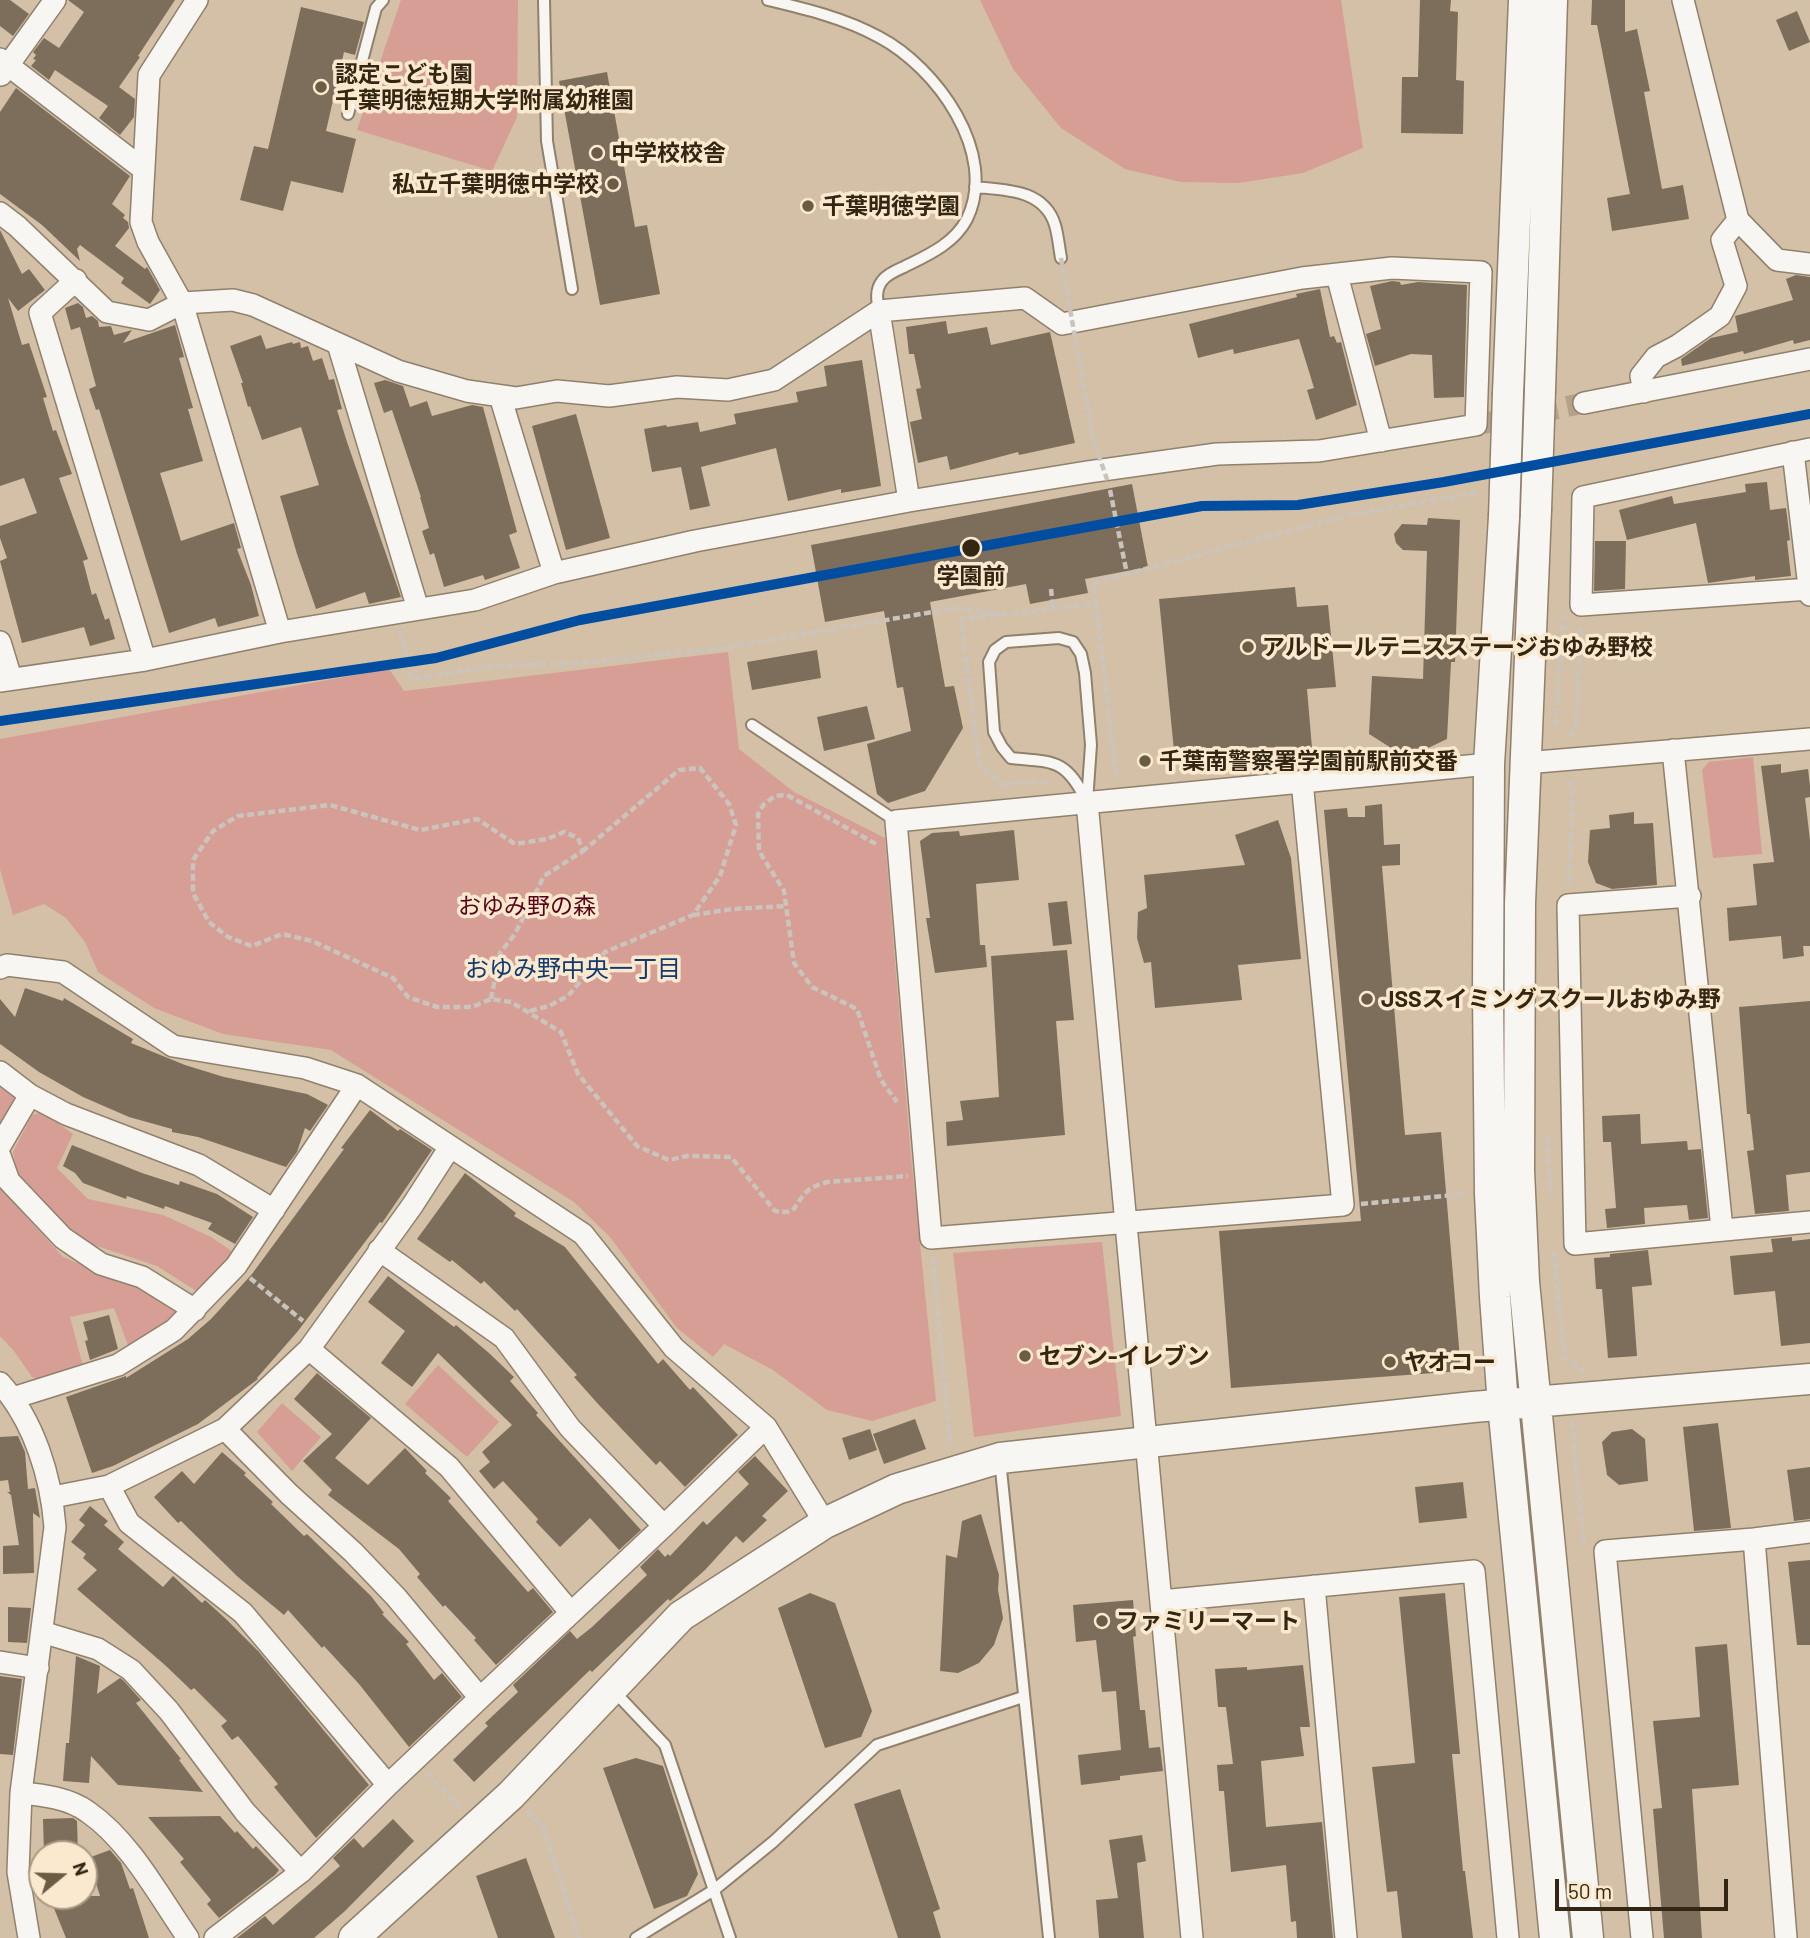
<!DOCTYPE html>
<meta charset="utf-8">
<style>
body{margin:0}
#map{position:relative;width:1810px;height:1938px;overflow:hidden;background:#d3c0a6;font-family:Barlow,sans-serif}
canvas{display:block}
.north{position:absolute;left:28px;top:1840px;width:70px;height:70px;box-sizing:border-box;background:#fae8cf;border:2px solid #aa9a83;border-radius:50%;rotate:71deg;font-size:19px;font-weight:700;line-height:28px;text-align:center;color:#332612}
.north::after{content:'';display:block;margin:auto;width:24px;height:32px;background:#6b5c46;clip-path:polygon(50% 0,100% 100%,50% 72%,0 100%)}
.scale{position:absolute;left:1555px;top:1879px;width:173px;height:32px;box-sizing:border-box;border:4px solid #332612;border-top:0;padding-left:9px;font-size:21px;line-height:24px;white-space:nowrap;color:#332612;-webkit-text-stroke:5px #fae8cf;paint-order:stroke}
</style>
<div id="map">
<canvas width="1810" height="1938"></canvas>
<div class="north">N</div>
<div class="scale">50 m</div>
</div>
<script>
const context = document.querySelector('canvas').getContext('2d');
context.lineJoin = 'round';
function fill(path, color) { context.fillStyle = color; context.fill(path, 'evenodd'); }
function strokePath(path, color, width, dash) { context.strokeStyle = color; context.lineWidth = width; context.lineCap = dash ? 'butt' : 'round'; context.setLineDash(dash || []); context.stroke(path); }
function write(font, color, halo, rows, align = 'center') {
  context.font = font + ' Barlow,"Noto Sans JP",sans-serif'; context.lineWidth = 7; context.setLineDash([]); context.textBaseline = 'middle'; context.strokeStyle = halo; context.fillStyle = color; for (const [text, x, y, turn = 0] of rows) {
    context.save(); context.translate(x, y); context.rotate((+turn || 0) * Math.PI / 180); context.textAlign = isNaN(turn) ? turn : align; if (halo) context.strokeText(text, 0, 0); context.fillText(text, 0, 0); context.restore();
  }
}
const green = new Path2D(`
 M401 0H518L517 117 492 171 357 130Z
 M980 0H1341L1363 148 1303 173 1239 183 1181 182 1125 169 1061 128 1013 69Z
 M728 652 739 749 794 792 885 838 910 1146 936 1401 872 1421 827 1410 773 1370 724 1344 713 1357 677 1328 610 1237 574 1202 331 1050 223 1034 154 1008 98 972 85 942 66 918 44 904 13 915 0 869V739L389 669 404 691Z
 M1753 757 1762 854 1713 858 1702 770 1709 762Z
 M0 1080 14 1094V1102L0 1126Z
 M43 1112 73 1134 57 1168 88 1199 163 1215 211 1237 236 1254 201 1294 157 1266 91 1244 64 1225 18 1179 13 1152 32 1115Z
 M0 1188 63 1257 177 1304 179 1314 152 1333 128 1345 114 1308 70 1317 83 1366 42 1380 32 1377 14 1351 0 1336Z
 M1102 1242 1121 1416 974 1437 953 1253Z
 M438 1365 499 1422 467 1457 405 1404Z
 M282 1403 321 1437 292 1471 257 1432Z`);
const building = new Path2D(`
 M0 0H10L29 14 13 36 0 26Z
 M68 0H175L138 56 140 57 119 87 135 99 134 117 120 135 99 118 108 106 55 70 49 80 31 66 36 60 33 59 36 55 33 52 44 38 59 48 84 12Z
 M1420 0H1451L1450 11 1458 12 1456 80 1464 81 1463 134 1401 133 1402 77H1418Z
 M1592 0H1625V32L1637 29 1650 91 1644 92 1662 189 1683 185 1689 219 1612 231 1607 198 1630 194 1597 25H1591Z
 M301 7 364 22 355 55 344 52 326 131 356 139 343 193 291 181 283 211 240 200 254 146 268 149Z
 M1797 11 1810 42 1789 51 1776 20Z
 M607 72 635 227 647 225 660 294 600 305 559 81Z
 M16 88 130 176 112 204 125 215 123 218 128 222 129 228 115 246 145 269 147 267 160 290 150 304 121 283 124 278 80 245 77 249 80 261 42 225 0 194V112Z
 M0 230 22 274 29 269 45 290 18 311 8 298 22 345 29 343 47 397 43 398 53 431 56 430 72 474 59 478 88 559 83 561 92 595 96 593 105 620 109 618 115 639 90 646 84 627 22 643 0 561 7 558 0 538V526L37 513 24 478 0 486Z
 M1796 275 1810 277V340L1794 344 1793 340 1744 354 1743 351 1682 366 1681 359 1711 338 1738 332 1735 316 1793 300 1786 279Z
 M1392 281 1400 282 1401 285 1418 282 1467 285 1464 397 1434 398 1432 355 1411 354 1375 366 1366 334 1381 329 1370 286Z
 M1320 289 1330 337 1334 336 1337 343 1341 342 1357 405 1316 420 1307 390 1314 388 1299 339 1234 354 1233 349 1198 358 1189 324 1297 297 1296 294Z
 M78 303 83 307 86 318 92 316 98 321 99 327 111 326 114 335 132 330 123 343 175 325 184 357 179 358 193 408 188 409 203 461 160 473 167 495 181 541 234 523 241 548 237 549 251 585 259 616 218 627 215 618 169 633 99 409 96 410 89 389 96 386 80 327 71 330 65 308Z
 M946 321 948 334 987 327 991 345 1050 332 1075 443 1019 455 1018 452 950 470 947 456 918 463 910 422 922 419 916 389 921 388 914 354H909L906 327Z
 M261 335 266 349 292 342 293 344 300 342 301 348 308 346 313 361 322 358 329 380 334 379 342 409 337 410 347 442 401 597 369 604 365 592 316 609 297 554 280 496 319 485 301 427 262 440 250 406 248 407 241 383H243L230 346Z
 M862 360 881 486 841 493V489L788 501 776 448 701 467 710 506 690 510 681 467 652 472 644 429 666 425 667 427 698 422 700 432 736 424 734 414 798 402 796 392 827 386 824 366Z
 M385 380 403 386 410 407 427 401 432 416 472 405 483 407 517 532 509 535 520 568 485 580 483 575 444 587 434 553 430 555 422 531 429 528 420 497H421L392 410 384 413 374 383Z
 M576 414 610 538 566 550 532 426Z
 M1767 482 1770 510 1786 508 1790 540 1787 541 1791 576 1755 580V576L1708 583 1696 523 1627 540 1619 510 1672 496 1674 504 1746 492 1745 484Z
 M1132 484 1148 567 1085 579 1088 593 1030 604 1026 584 930 602 945 687 954 686 963 728 925 791 888 803 877 794 867 744 911 731 903 687 897 688 884 611 825 622 811 545Z
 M1428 518 1460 520 1455 662H1451L1447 739 1407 758 1369 734 1372 676 1423 679 1427 551 1403 550 1396 543 1394 534 1402 524 1427 525Z
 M1595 541H1626L1625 589 1594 591Z
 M1295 587 1297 607 1328 605 1336 687 1307 689 1312 748 1175 761 1159 599Z
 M817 650 821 678 752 690 747 662Z
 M867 706 875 739 824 751 817 717Z
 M1781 764V773L1808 769 1810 786V797L1805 798 1810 840V946H1803L1804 956 1783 959 1781 936 1729 941 1727 908 1757 905 1753 864 1774 862 1761 766Z
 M1382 804 1384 845 1400 844V865L1382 866 1405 1135 1441 1132 1461 1371 1231 1388 1219 1231 1361 1221 1324 810 1347 808 1348 817H1365V806Z
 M1634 812V824L1653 823 1657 885 1612 889 1596 883 1588 862 1590 830 1610 828 1609 815Z
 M1278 820 1291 858 1301 959 1238 965 1242 1000 1155 1008 1151 962 1144 963 1137 938 1138 912 1147 908 1144 875 1245 865 1235 835Z
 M1014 830 1019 880 976 884 980 945H985L987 967 935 973 926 918H930L920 841 932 833 959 831 960 836Z
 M1067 901 1072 944 1053 946 1048 903Z
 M1067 950 1074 1020 1056 1021 1065 1135 947 1146 946 1122 963 1120 960 1101 999 1097 991 956Z
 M25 988 63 1001 64 998 133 1039 131 1043 185 1065 224 1077 307 1094 328 1105 310 1131 305 1128 297 1152 286 1167 198 1137 172 1132V1129L129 1117 83 1097 39 1072 0 1044V999L15 1017Z
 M1810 1001V1172L1786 1175 1789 1211 1755 1214 1747 1151 1754 1150 1750 1114H1747L1739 1007Z
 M370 1110 398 1131 400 1129 432 1150 382 1223 380 1222 298 1331 257 1378 258 1379 198 1424 113 1466 92 1473 66 1397 126 1376V1378L188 1339 211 1319 252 1274 344 1149 341 1148Z
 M1640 1114 1641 1144 1687 1141 1688 1150 1701 1149 1708 1218 1689 1220 1687 1205 1644 1208 1645 1224 1607 1228 1605 1209 1616 1208 1611 1142H1603L1602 1116Z
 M72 1145 142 1173 179 1185 180 1181 217 1194 253 1217 235 1244 208 1229 212 1223 165 1206 164 1209 127 1196 126 1199 83 1183 75 1173 63 1166Z
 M465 1173 516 1213 514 1216 565 1247 658 1364 663 1359 690 1390 693 1387 738 1435 685 1487 660 1461 656 1465 599 1405 574 1377 577 1375 517 1309 515 1311 484 1281 481 1284 452 1260 450 1262 417 1239Z
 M1792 1237V1241L1810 1239V1343L1781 1346 1775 1291 1734 1295 1730 1256 1773 1252 1771 1239Z
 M1648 1250 1652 1285 1632 1287 1637 1356 1608 1358 1602 1289H1596L1594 1258 1610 1257V1254Z
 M388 1276 454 1327 456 1325 489 1353 514 1377 510 1381 538 1413 536 1415 641 1530 619 1550 590 1518 560 1547 536 1522 538 1519 503 1481 494 1489 479 1471 490 1462 482 1452 512 1425 438 1353 412 1387 381 1363 405 1331 368 1302Z
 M109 1315 118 1349 90 1360 85 1341 88 1340 83 1322Z
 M317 1373 371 1418 335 1458 368 1485 405 1448 427 1471 425 1473 451 1498 448 1501 528 1592 533 1588 553 1612 496 1665 474 1640 476 1638 445 1605 443 1607 417 1577 420 1574 399 1549 328 1495 332 1490 303 1461 332 1434 294 1399Z
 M915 1419 926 1449 884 1464 873 1434Z
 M1718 1423 1731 1528 1694 1531 1683 1427Z
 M870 1429 877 1450 849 1460 842 1438Z
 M1632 1429 1645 1439 1648 1481 1619 1485 1607 1475 1602 1442 1612 1432Z
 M18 1436 25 1452 28 1489 35 1488 40 1518 33 1513 34 1573 3 1574V1546L19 1545 11 1495 7 1492H10L8 1480 0 1481V1437Z
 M222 1452 246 1473 244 1475 273 1502 271 1504 304 1536 307 1534 371 1596 384 1613 382 1614 409 1642 406 1644 434 1680 442 1673 462 1697 409 1747 359 1684 324 1646 322 1648 288 1610 284 1615 238 1577 181 1521 178 1523 154 1497 182 1471 194 1484Z
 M755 1456 788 1491 762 1516 767 1520 743 1543 736 1536 705 1570 670 1601 668 1599 592 1672 590 1670 474 1782 453 1760 488 1726 485 1723 518 1692 513 1685 570 1631 577 1639 592 1627 647 1575 640 1567 658 1549 665 1557 668 1554 670 1556 703 1521 707 1525 749 1484 738 1472Z
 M1810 1467V1519L1794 1521 1787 1470Z
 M1463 1482 1467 1518 1419 1523 1415 1487Z
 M90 1506 108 1521 104 1525 124 1542 118 1549 163 1587 173 1576 202 1603 205 1600 226 1619 259 1652 369 1785 316 1838 274 1787 278 1784 238 1736 232 1740 221 1726 227 1721 194 1688 191 1690 166 1666 77 1589 97 1570 83 1558 86 1554 71 1542 85 1525 79 1520Z
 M981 1514 999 1575 998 1590 1003 1618 994 1645 979 1663 958 1673 940 1671 946 1555 957 1558 962 1521Z
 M1810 1560V1645H1797L1788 1562Z
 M810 1593 835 1603 872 1711 861 1737 825 1748 778 1608Z
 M1445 1593 1460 1754H1452L1463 1871H1465L1473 1938H1402L1397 1891 1387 1892 1372 1767 1415 1763 1399 1597Z
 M1133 1600 1136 1636 1133 1637 1140 1710H1145L1149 1748 1160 1747 1163 1771 1120 1776V1780L1081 1785 1078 1755 1121 1750 1116 1691 1102 1692 1096 1640 1076 1642 1073 1605Z
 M8 1607 31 1608 27 1643 8 1642Z
 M1727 1644 1739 1785 1692 1789 1702 1938H1664L1653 1809 1662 1808 1653 1721 1700 1717 1695 1647Z
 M76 1656 100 1666 97 1694 120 1678 123 1680 141 1700 136 1703 181 1759 179 1760 203 1792 118 1785 91 1756 89 1783 63 1781 66 1743H69Z
 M1303 1665 1310 1727H1300L1304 1756 1261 1761 1266 1827 1322 1822 1333 1938H1297L1296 1921 1291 1922 1286 1865 1231 1872 1224 1791H1219L1217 1765 1233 1764 1226 1707H1218L1215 1669 1247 1667V1670Z
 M0 1676 22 1679 13 1755 0 1754Z
 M636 1758 663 1766 698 1874 687 1896 654 1909 603 1768Z
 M900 1789 940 1909 933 1912 941 1938H898L854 1804Z
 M220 1816 235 1833 237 1831 253 1849 256 1846 279 1870 275 1875 219 1918 207 1904 211 1900 180 1862 184 1859 148 1817Z
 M73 1818 77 1821 78 1854H44L43 1819Z
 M393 1819 414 1841 345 1911 314 1938H237L265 1916 273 1925 340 1866 333 1858 354 1838 363 1848Z
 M1142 1835 1146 1861 1137 1863 1144 1938H1099L1096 1900 1118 1898 1109 1840Z
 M110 1850 121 1863 130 1889 133 1888 149 1938H66L49 1896H100L88 1858Z
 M526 1858 555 1938H498L476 1876Z`);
const streetTunnel = new Path2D(`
 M1476 425 1584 403`);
const path = new Path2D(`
 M1110 490 1127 574
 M1051 589 1053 609
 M1096 604 1093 583 1348 515 1481 492
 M400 631 411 679 493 666 575 663 717 649 956 608 1000 614
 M1556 726 1563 616
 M1570 737 1576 729 1581 625
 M1048 781 1001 784 979 764 961 619 1096 604 1117 781
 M1568 781 1573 788 1569 887
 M876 844 787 795 775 796 764 804 758 814 759 851 784 891 794 963 812 987 857 1009 881 1080 897 1102
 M693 915 733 909 786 906
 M491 999 500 953 515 934 544 876 583 851 578 838 564 832 547 839 515 844 477 819 420 830 330 805 238 816 213 831 193 860V893L209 922 228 937 252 946 282 934 312 941 393 978 408 997 437 1007H472L491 999 511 1002 561 1032 578 1074 637 1146 669 1160 687 1156 731 1157 775 1211C796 1214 792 1210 802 1197 808 1188 817 1185 827 1182L908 1176
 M530 1011 549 1006 568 996 605 952 693 915 720 876 736 825 729 804 700 768 679 770 583 851
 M1548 1137 1550 1194
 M1361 1204 1464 1194
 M1554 1252 1564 1358 1585 1371
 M933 1257 950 1447
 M250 1278 303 1321
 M1572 1422 1584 1546
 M427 1773 460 1807
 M527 1811 543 1827 579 1938`);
const lane = new Path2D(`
 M544 0 547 141 572 289
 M768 0C806 9 844 18 879 37 936 67 999 153 967 219 954 244 928 255 904 267 897 270 887 274 882 281 875 290 877 301 879 311
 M348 114 376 8 383 0
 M975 187C1005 190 1044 189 1055 225 1058 235 1059 247 1061 258
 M1059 638 1073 642 1081 654 1085 673 1091 745 1087 802C1066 759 1055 762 1011 758L1002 747 994 732 989 662 995 650 1006 642Z
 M752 725 896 821
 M1000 1460 1049 1938
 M612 1689 665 1745 730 1938
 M636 1938 714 1890 773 1842 877 1745 1023 1697`);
const street = new Path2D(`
 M197 0 149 75 141 222 148 242 182 303 280 632
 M0 59 143 169
 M1 75 55 0
 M0 213 17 226 107 312 149 320 182 303 233 300 253 305 398 371 467 391 516 398 557 391 609 396 677 387 728 390 774 380 879 311 1025 298 1062 324 1302 278 1392 268 1481 272 1476 425 1319 451 1217 454 1088 472 909 501 695 541 554 573 475 600 280 632 145 660 0 681
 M1738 220 1777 260 1810 264
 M1337 275 1381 441
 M76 280 40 313 145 660
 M879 311 909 501
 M338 344 418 609
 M1644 392 1641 376 1656 357 1677 346 1720 316 1736 286 1722 240 1738 220 1683 0
 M500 396 554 573
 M1584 403 1810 359
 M1810 449 1583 497 1581 605 1810 589
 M1793 452 1810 595
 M0 642 11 678
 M1673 750 1722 1229
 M1525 763 1810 739
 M1302 781 1343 1205 931 1238 896 821 1489 764
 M1087 802 1192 1938
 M1690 896 1568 905 1575 1244 1810 1222
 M0 968 7 965 63 972 173 1046 305 1068 357 1085 583 1234 674 1348 766 1427 825 1523
 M0 1072 30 1095 66 1114 199 1165 274 1210
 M0 1146 30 1095
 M0 1156 9 1181 63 1238 101 1264 142 1277 195 1310
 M379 1250 504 1338 570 1428 664 1526
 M309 1349 449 1467 571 1613
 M0 1383C34 1421 51 1476 55 1527L21 1793 18 1872 29 1938
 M13 1398 118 1365 174 1330 236 1266 357 1085
 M225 1429 289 1494 353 1552 396 1597 480 1698 664 1526 766 1427
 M109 1486 129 1523 243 1613 388 1785 480 1698
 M53 1497 109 1486 225 1429 309 1349 412 1206 450 1147
 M1754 1539 1810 1532
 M1314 1586 1346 1938
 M1161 1601 1474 1571 1508 1938
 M42 1632 98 1649 131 1670 169 1711 245 1812 301 1872
 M0 1662 38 1668
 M21 1793C43 1795 69 1798 88 1812 130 1841 159 1896 188 1938
 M215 1938 301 1872 388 1785
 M1642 1938 1605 1551 1754 1539 1786 1938`);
const secondary = new Path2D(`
 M1540 390 1552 0
 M1508 393 1524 0
 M1536 510 1520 903 1519 1170 1524 1282 1588 1938
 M1504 517 1489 764 1488 993 1490 1194 1495 1297 1503 1405 1555 1938
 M354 1938 511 1795 681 1616 825 1523 897 1489 1000 1458 1473 1407 1810 1379`);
const pathBridge = new Path2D(`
 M1061 258 1093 439 1108 482`);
const secondaryBridge = new Path2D(`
 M1536 510 1540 390
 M1504 517 1508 393`);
const rail1 = new Path2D(`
 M0 721 436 658 580 620 1202 506 1298 505 1444 482 1810 414`);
const markers = [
 [321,87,7,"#6b5c46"],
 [597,153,7,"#6b5c46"],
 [613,184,7,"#6b5c46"],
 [808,206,7,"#6b5c46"],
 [971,548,10,"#332612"],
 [1248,647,7,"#6b5c46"],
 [1145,761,7,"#6b5c46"],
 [1367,999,7,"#6b5c46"],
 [1025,1356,7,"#6b5c46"],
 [1390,1362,7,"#6b5c46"],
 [1102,1621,7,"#6b5c46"]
];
const poiNames = [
 ["認定こども園",335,74],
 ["千葉明徳短期大学附属幼稚園",335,100],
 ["中学校校舎",611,153],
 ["私立千葉明徳中学校",599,184,"right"],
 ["千葉明徳学園",822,206],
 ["アルドールテニスステージおゆみ野校",1262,647],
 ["千葉南警察署学園前駅前交番",1159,761],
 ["JSSスイミングスクールおゆみ野",1381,999],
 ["セブン-イレブン",1039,1356],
 ["ヤオコー",1404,1362],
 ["ファミリーマート",1116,1621]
];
const stopNames = [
 ["学園前",971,576]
];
const parkNames = [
 ["おゆみ野の森",527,906]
];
const neighbourhoodNames = [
 ["おゆみ野中央一丁目",573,969]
];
fill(green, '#d69e95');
fill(building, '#7d6e5c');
strokePath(streetTunnel, '#b3a188', 21, [21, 10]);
strokePath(lane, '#90816c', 14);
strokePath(street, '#90816c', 24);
strokePath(secondary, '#90816c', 33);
strokePath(path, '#cac4bc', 4.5, [7, 3.5]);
strokePath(lane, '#f8f6f2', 10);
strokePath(street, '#f8f6f2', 21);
strokePath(secondary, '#f8f6f2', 30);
strokePath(secondaryBridge, '#90816c', 33, []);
strokePath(pathBridge, '#cac4bc', 4.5, [7, 3.5]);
strokePath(secondaryBridge, '#f8f6f2', 30);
strokePath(rail1, '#014ea0', 10);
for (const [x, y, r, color] of markers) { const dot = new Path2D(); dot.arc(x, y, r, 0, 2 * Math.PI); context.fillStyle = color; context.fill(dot); strokePath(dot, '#fae8cf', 2.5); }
write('bold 23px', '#332612', '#fae8cf', poiNames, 'left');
write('bold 23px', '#332612', '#fae8cf', stopNames);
write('23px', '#5a0318', '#fae8cf', parkNames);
write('24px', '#123a6e', '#fae8cf', neighbourhoodNames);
</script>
